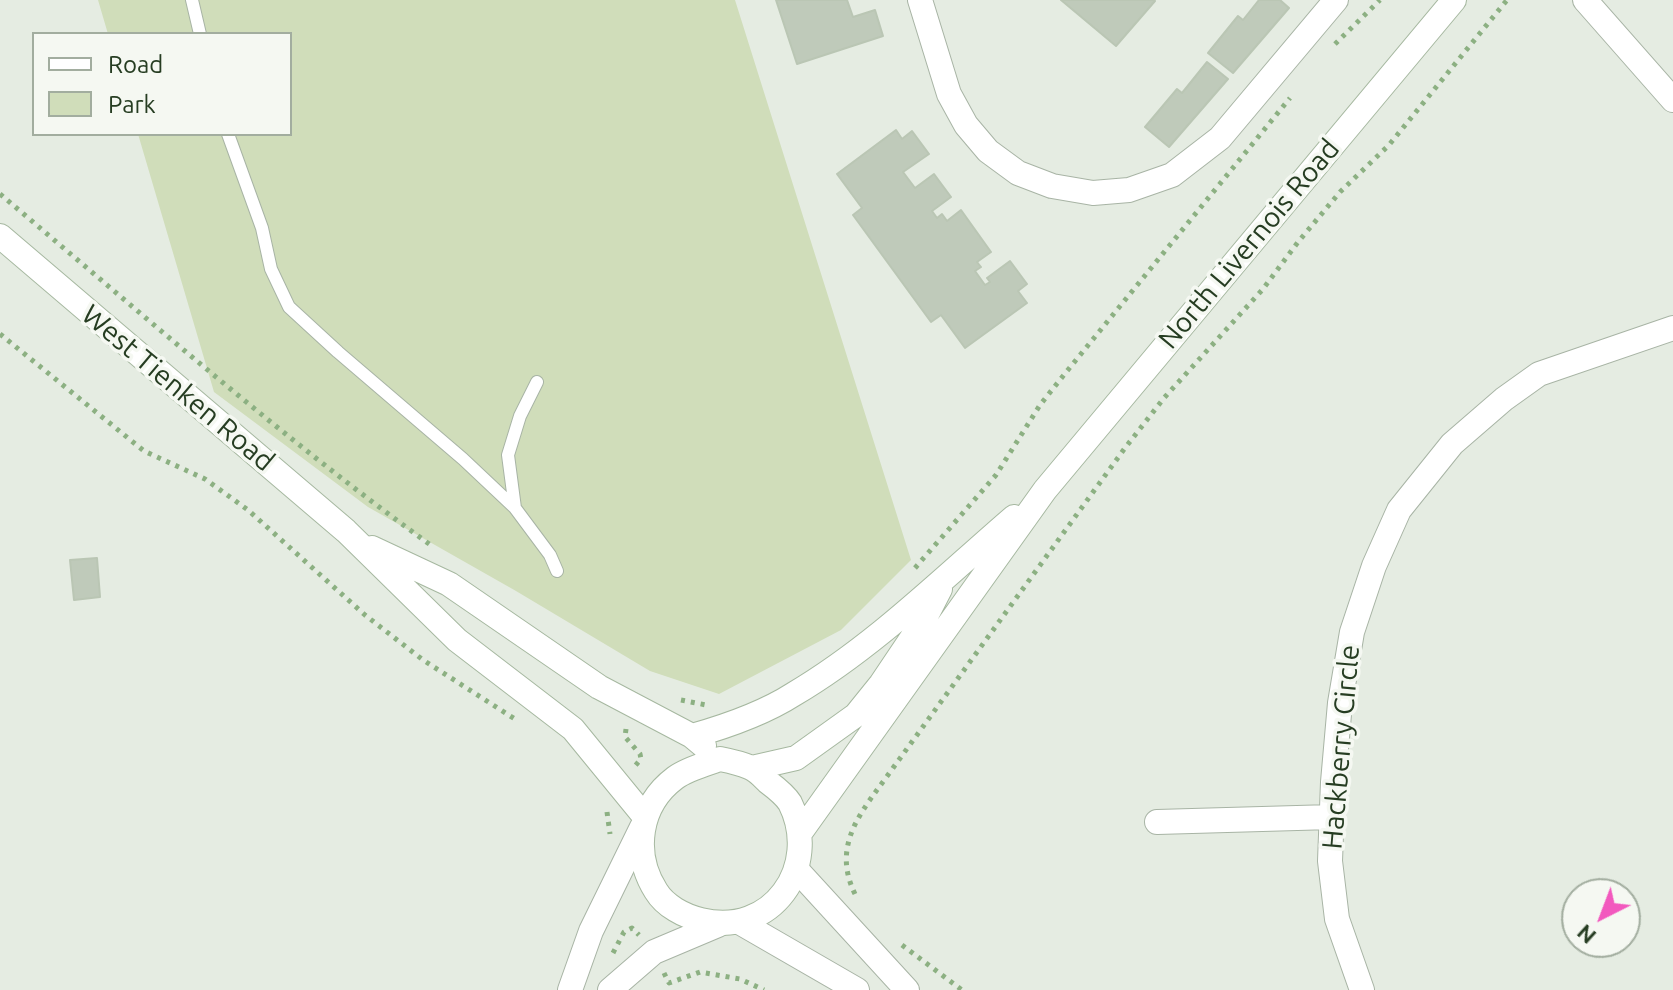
<!DOCTYPE html>
<style>
body{margin:0}
#map{position:relative;width:1673px;height:990px;overflow:hidden;background:#e5ece2;font-family:Ubuntu,sans-serif}
canvas{display:block}
.legend{position:absolute;left:32px;top:32px;width:260px;height:104px;box-sizing:border-box;background:#f5f8f2;border:2px solid #a2ad9f;margin:0;padding:10px 14px;list-style:none;font-size:24px;color:#263d22}
.legend li{display:flex;align-items:center;gap:16px;height:40px}
.legend b{width:40px;border:2px solid #a2ad9f}
.north{position:absolute;left:1561px;top:878px;width:80px;height:80px;box-sizing:border-box;background:#f5f8f2;border:2px solid #a2ad9f;border-radius:50%;rotate:222deg;font-size:22px;font-weight:700;line-height:32px;text-align:center;color:#263d22}
.north::after{content:'';display:block;margin:auto;width:28px;height:36px;background:#f259be;clip-path:polygon(50% 0,100% 100%,50% 72%,0 100%)}
</style>
<div id="map">
<canvas width="1673" height="990"></canvas>
<ul class="legend">
<li><b style="height:10px;background:#fff"></b>Road</li>
<li><b style="height:22px;background:#d0ddba"></b>Park</li>
</ul>
<div class="north">N</div>
</div>
<script>
const context = document.querySelector('canvas').getContext('2d');
context.lineJoin = 'round';
function fill(path, color) { context.fillStyle = color; context.fill(path, 'evenodd'); }
function strokePath(path, color, width, dash) { context.strokeStyle = color; context.lineWidth = width; context.lineCap = dash ? 'butt' : 'round'; context.setLineDash(dash || []); context.stroke(path); }
function write(font, color, halo, rows, align = 'center') {
  context.font = font + ' Ubuntu,sans-serif'; context.lineWidth = 7; context.setLineDash([]); context.textBaseline = 'middle'; context.strokeStyle = halo; context.fillStyle = color; for (const [text, x, y, turn = 0] of rows) {
    context.save(); context.translate(x, y); context.rotate((+turn || 0) * Math.PI / 180); context.textAlign = isNaN(turn) ? turn : align; if (halo) context.strokeText(text, 0, 0); context.fillText(text, 0, 0); context.restore();
  }
}
const green = new Path2D(`
 M98 0H735L911 560 841 630 719 694 650 671 516 591 368 507 214 392 138 134H290V34H108Z`);
const building = new Path2D(`
 M776 0H847L853 17 875 10 883 36 797 64Z
 M1061 0H1154L1155 1 1116 46Z
 M1259 0H1280L1289 8 1233 73 1208 53 1238 16 1243 20Z
 M1207 62 1228 79 1169 147 1145 127 1177 89 1182 93Z
 M896 130 902 139 912 131 929 154 903 172 915 188 934 174 951 197 932 211 937 218 942 214 947 221 961 210 991 252 977 262 981 267 975 271 985 285 990 282 987 278 1010 261 1027 284 1018 291 1027 303 965 348 941 315 931 322 853 215 862 208 837 174Z
 M97 558 100 597 74 600 70 560Z`);
const path = new Path2D(`
 M1335 44 1380 0
 M0 194C142 314 281 437 432 546
 M0 334 144 451 205 479 248 510 365 615 423 660 518 721
 M915 568 996 475 1040 405 1067 371 1290 98
 M681 700 706 705
 M626 729 625 737 640 754 641 759 635 766
 M607 812 610 834
 M855 894C830 843 864 809 893 768L1125 448 1164 398 1263 289 1298 242 1340 192 1389 145 1507 0
 M902 945 962 990
 M613 953 624 932 632 928 639 935
 M664 973 669 983 700 972 740 979 764 990`);
const service = new Path2D(`
 M192 0 200 34
 M228 134 262 228 271 269 289 307 338 352 463 459 515 508
 M537 382 520 416 508 455 515 508 550 555 557 571`);
const minor = new Path2D(`
 M920 0 949 94 966 125 988 151 1018 173 1052 186 1093 193 1129 190 1172 175 1220 138 1336 0
 M1585 0 1673 100
 M1157 822 1332 817
 M570 990 591 931 642 827
 M610 990 654 952 718 925
 M1362 990 1337 919 1330 861 1333 782 1340 703 1352 632 1374 566 1399 510 1452 444 1504 399 1539 374 1673 328`);
const tertiary = new Path2D(`
 M797 870 907 990
 M741 923 857 990`);
const secondary = new Path2D(`
 M0 236 346 531 457 640 573 729 645 817
 M372 548 449 584 599 687 692 736 704 746
 M692 736C724 727 766 712 794 694 875 646 943 578 1014 517
 M720 759C730 761 740 763 749 767 757 770 763 777 768 782 776 788 785 795 790 803 822 867 771 938 701 920 684 916 665 906 656 891 632 853 639 805 675 778 687 769 706 764 720 759Z
 M752 768 796 758 856 715 881 684 924 620 940 589
 M800 833 1045 490 1454 0`);
const streetNames = [
 ["North Livernois Road",1249,244,-50],
 ["West Tienken Road",178,388,40],
 ["Hackberry Circle",1341,747,-85]
];
fill(green, '#d0ddba');
fill(building, '#bfcaba');
strokePath(building, '#bac6b4', 2);
strokePath(service, '#a8b4a5', 14);
strokePath(minor, '#a8b4a5', 26);
strokePath(tertiary, '#a8b4a5', 26);
strokePath(secondary, '#a6b8a0', 26);
strokePath(path, '#8cb082', 5, [4, 6]);
strokePath(service, '#fff', 12);
strokePath(minor, '#fff', 24);
strokePath(tertiary, '#fff', 24);
strokePath(secondary, '#fff', 24);
write('28px', '#263d22', '#f5f8f2', streetNames);
</script>
